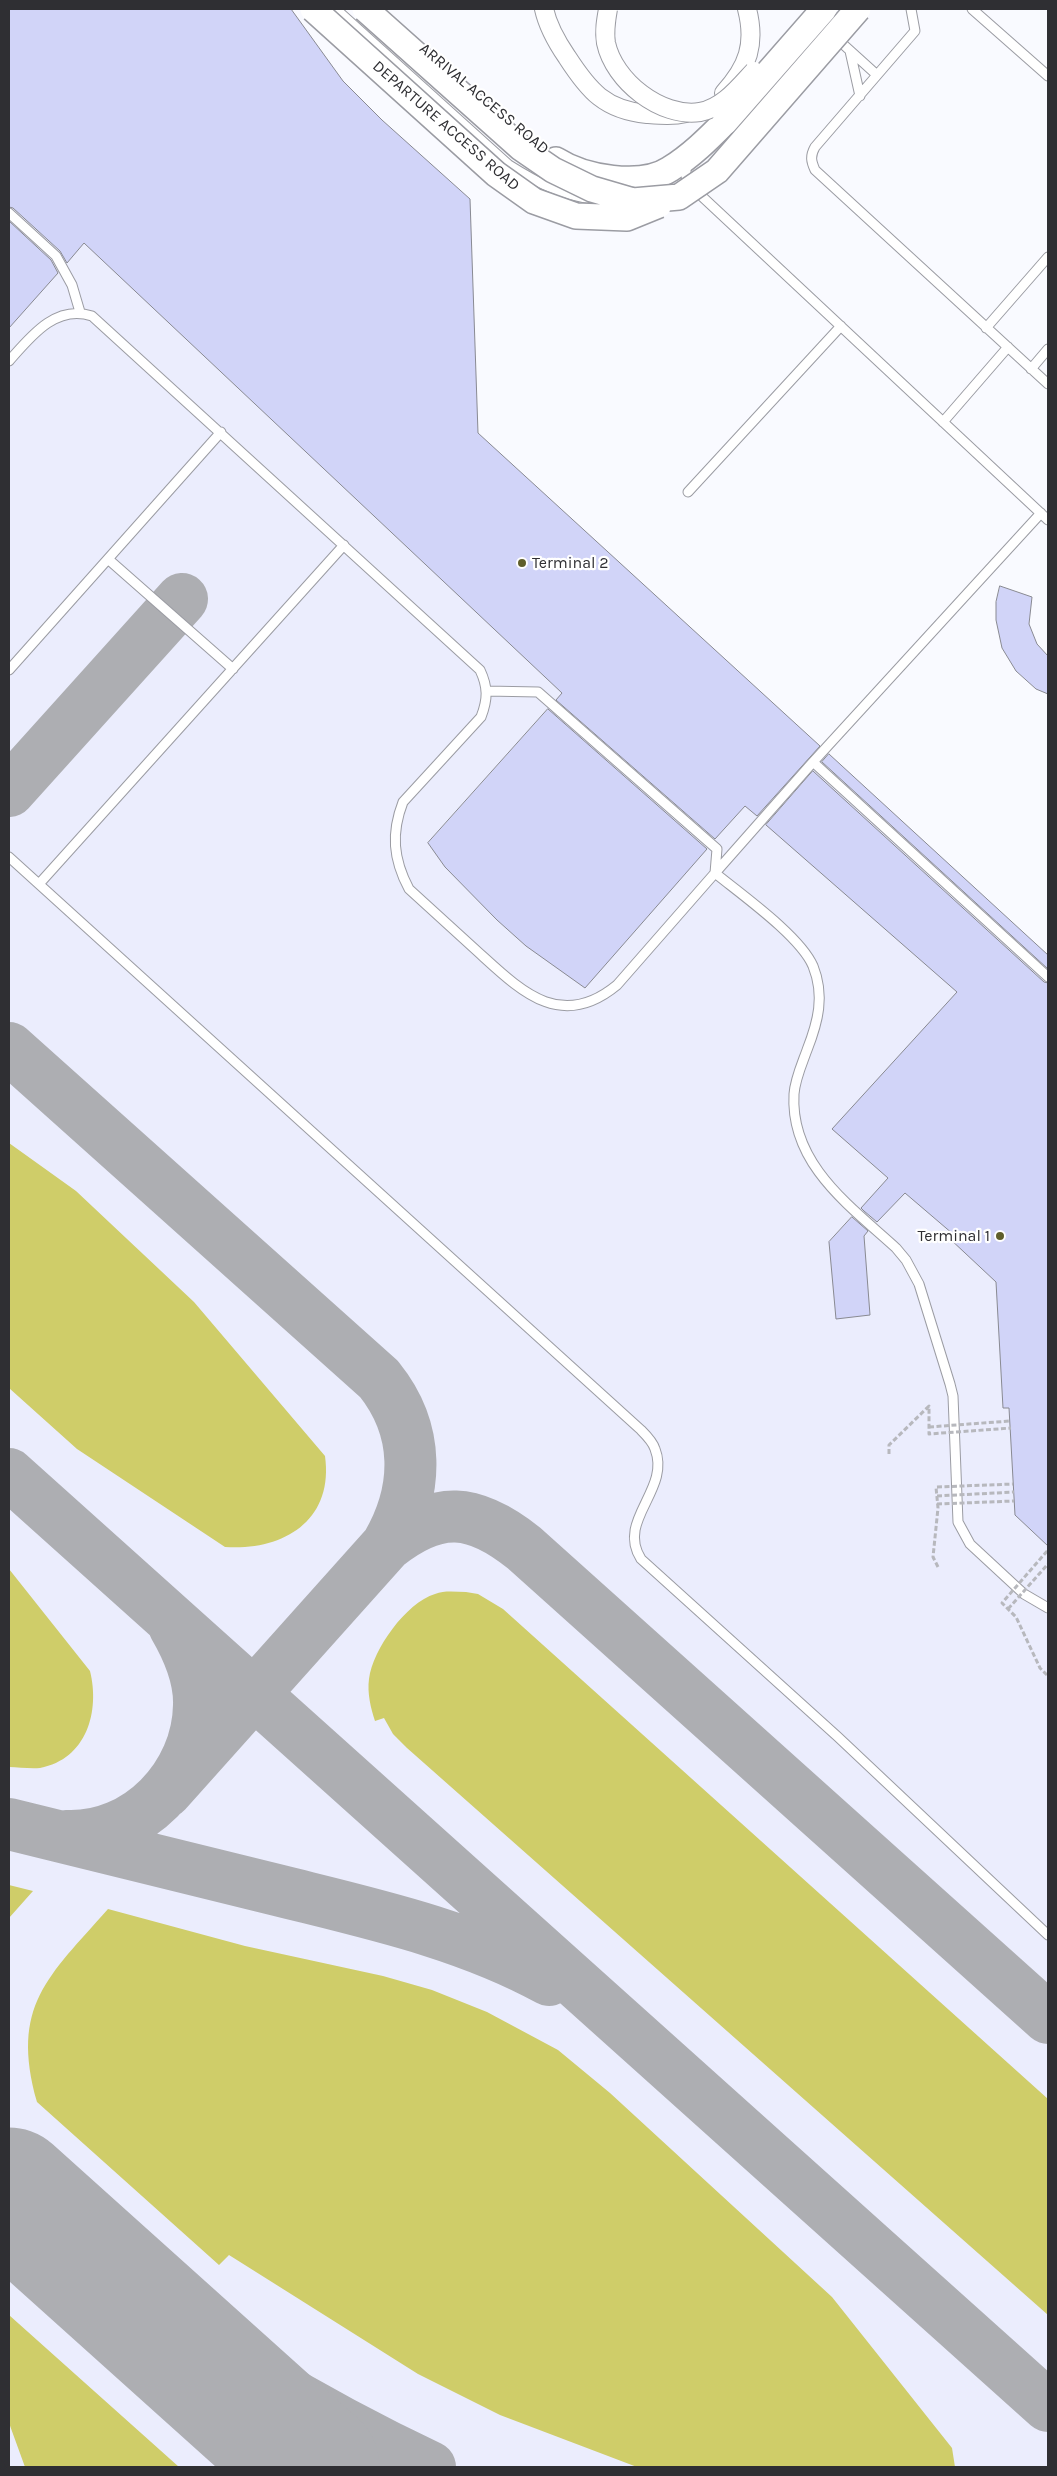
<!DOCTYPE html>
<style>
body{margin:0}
#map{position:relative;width:1057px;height:2476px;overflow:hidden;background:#f9faff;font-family:Karla,sans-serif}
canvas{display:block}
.frame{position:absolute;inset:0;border:10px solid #2f2f33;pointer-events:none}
</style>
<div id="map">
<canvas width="1057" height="2476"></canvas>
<div class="frame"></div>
</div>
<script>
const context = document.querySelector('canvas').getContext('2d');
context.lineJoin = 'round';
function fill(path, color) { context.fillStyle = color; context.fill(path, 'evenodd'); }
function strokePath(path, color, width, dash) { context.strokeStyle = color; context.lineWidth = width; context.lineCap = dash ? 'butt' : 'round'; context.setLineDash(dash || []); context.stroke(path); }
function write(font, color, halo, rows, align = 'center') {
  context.font = font + ' Karla,sans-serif'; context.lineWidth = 4.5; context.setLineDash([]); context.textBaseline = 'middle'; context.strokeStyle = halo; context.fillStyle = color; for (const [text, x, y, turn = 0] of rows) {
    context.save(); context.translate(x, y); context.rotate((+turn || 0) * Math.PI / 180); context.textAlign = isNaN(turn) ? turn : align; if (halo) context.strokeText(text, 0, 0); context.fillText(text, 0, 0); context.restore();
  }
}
const built = new Path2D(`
 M9 9H291L343 81 382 120 470 199 478 433 1048 955V2467H9Z`);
const green = new Path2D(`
 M9 1143 76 1191 194 1302 325 1456C334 1521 283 1551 225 1547L77 1449 9 1388Z
 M9 1569 90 1671C100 1711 87 1759 40 1768 30 1769 18 1767 9 1767Z
 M466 1592 478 1594 503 1609 1048 2099V2315L407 1748 393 1734 384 1718 375 1721C371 1709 367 1693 369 1679 373 1649 406 1603 435 1594 445 1590 456 1592 466 1592Z
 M9 1885 33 1891 9 1918Z
 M108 1909 245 1946 383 1976 432 1990 487 2012 558 2050 610 2093 832 2297 952 2448 955 2467H637L500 2415 418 2374 229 2255 219 2265 37 2102C10 2006 48 1977 108 1909Z
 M9 2315 179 2467H25L9 2423Z`);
const taxiway = new Path2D(`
 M9 791 182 599
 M9 1048 379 1379C420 1430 419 1490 387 1545
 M9 1474 1048 2406
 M166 1792 387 1545C438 1505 474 1508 524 1548L1048 2018
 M9 1824C99 1847 190 1869 281 1891 373 1914 465 1934 549 1980
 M66 1836C138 1839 198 1776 199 1705 200 1677 188 1650 174 1626
 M74 2252C186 2334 304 2408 430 2467`);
const runway = new Path2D(`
 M9 2193 314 2467`);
const building = new Path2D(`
 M9 9H291L343 81 382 120 470 199 478 433 820 746 757 816 745 806 715 839 556 700 562 693 84 243 67 263 60 251 13 208 9 207Z
 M9 221 51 260 58 273 9 328Z
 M1000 586 1032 597 1029 624 1037 644 1048 656V694L1036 689 1016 671 1002 648 996 620V602Z
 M548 709 707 849 585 988 526 946 497 920 445 867 428 843Z
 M829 754 1048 955V969L822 762Z
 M813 771 1044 982 1048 983V1546L1015 1515 1009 1408H1003L996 1282 949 1238 953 1234 905 1193 877 1222 864 1211 861 1208 888 1178 832 1129 957 992 766 825Z
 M852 1217 868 1231 864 1236 870 1315 836 1319 829 1242Z`);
const lane = new Path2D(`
 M336 9 509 165C536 182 562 196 593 199
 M911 9 915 31 815 147C810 156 811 161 815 170L1048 384
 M972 9 1048 76
 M835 37 877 75
 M850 51 860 96
 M686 167V176L694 189 1048 520
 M9 213 56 256 72 285 80 312
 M986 328 1048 257
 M9 361C31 336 56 304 92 316L480 670C488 687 488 699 481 717L403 802C391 833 393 859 409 889 431 909 454 930 477 951 520 990 560 1032 617 985L715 873C742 895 800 936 813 966 825 996 818 1022 807 1050 802 1064 795 1079 794 1094 790 1164 850 1206 896 1248L906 1260 919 1284 950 1384 953 1396 958 1522 970 1544 1024 1594 1048 1608
 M1031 369 1048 349
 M943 422 1008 347
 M688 492 841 326
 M1041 513 813 762 1048 977
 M108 559 233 669
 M9 670 221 432
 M487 691 538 692 717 849 715 873
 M9 857 641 1430C646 1435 653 1442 655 1449 671 1490 616 1520 641 1559L838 1737 1048 1935
 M715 873 813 762
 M39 884 344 545`);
const street = new Path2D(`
 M544 9C548 27 556 41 567 57 589 91 605 110 647 114 661 115 673 116 686 113
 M724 93C748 67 756 44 747 9`);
const secondary = new Path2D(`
 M556 160C584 178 641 188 670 169 691 156 708 139 725 122`);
const pathBridge = new Path2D(`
 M929 1427 1010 1421
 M889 1454V1445L929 1406V1434L1011 1428
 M937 1496 1014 1492
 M937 1504 1014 1501
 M938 1567 933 1557 938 1508 936 1487 1013 1484
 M1008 1609 1048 1564
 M1047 1675 1040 1668 1016 1617 1002 1603 1048 1550`);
const streetBridge = new Path2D(`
 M608 9C606 20 604 31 606 43 614 81 661 118 700 112 723 108 739 87 754 71`);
const secondaryBridge = new Path2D(`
 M313 9 496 174 534 201 576 216 627 218 659 205
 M365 9 521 148 553 170 592 189 633 201 679 197 717 171 858 9
 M725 122 824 9`);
const markers = [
 [522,563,5,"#5f5e2b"],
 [1000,1236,5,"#5f5e2b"]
];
const streetNames = [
 ["ARRIVAL ACCESS ROAD",484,99,40],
 ["DEPARTURE ACCESS ROAD",446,126,41]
];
const poiNames = [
 ["Terminal 2",532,563],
 ["Terminal 1",990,1236,"right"]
];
fill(built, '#ebedfd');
fill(green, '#cfcd69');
strokePath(taxiway, '#adaeb2', 52);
strokePath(runway, '#adaeb2', 131);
fill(building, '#d1d4f8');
strokePath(building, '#898a92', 1);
strokePath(lane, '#9b9ca3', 11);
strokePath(street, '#9b9ca3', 20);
strokePath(secondary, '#9b9ca3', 28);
strokePath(lane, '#fff', 9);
strokePath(street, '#fff', 18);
strokePath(secondary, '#fff', 25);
strokePath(streetBridge, '#9b9ca3', 20, []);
strokePath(secondaryBridge, '#9b9ca3', 28, []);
strokePath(pathBridge, '#b7b8bd', 3, [5, 2.5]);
strokePath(streetBridge, '#fff', 18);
strokePath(secondaryBridge, '#fff', 25);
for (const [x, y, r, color] of markers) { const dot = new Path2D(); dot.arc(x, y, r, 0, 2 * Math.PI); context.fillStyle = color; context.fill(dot); strokePath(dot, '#fff', 2); }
write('16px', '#2f2f33', '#fff', streetNames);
write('16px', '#2f2f33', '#fff', poiNames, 'left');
</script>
